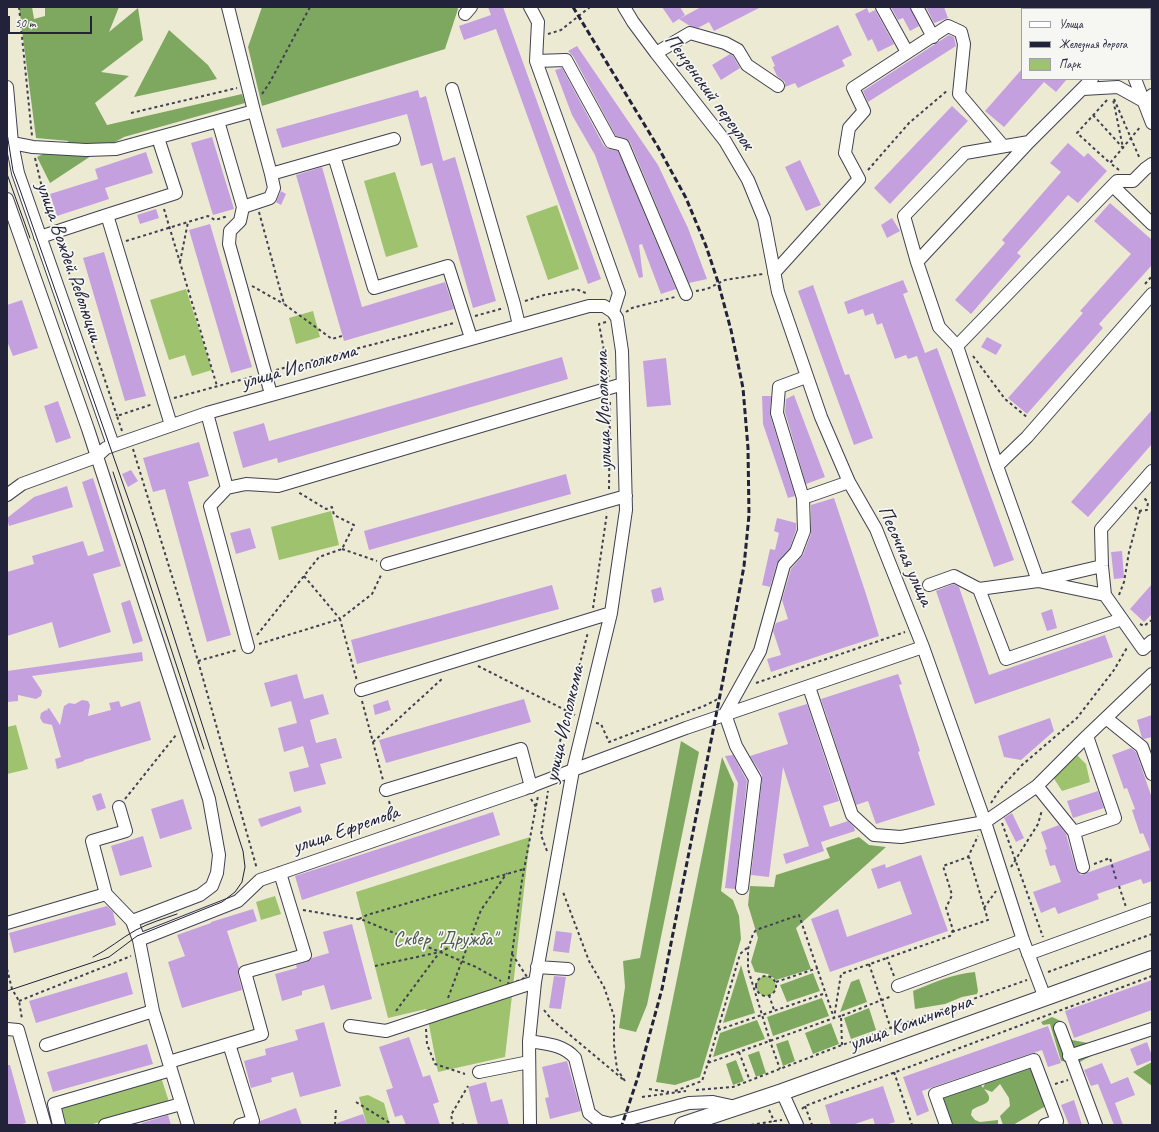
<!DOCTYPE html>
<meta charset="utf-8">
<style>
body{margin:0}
#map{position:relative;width:1159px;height:1132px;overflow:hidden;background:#edead4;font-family:Caveat,sans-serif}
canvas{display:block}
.frame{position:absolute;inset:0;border:8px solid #22223b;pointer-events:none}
.legend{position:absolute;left:1021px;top:8px;width:130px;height:72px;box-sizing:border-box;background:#f6f6f2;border:1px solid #a1a1a9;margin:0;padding:5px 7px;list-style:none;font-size:12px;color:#22223b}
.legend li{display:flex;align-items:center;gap:8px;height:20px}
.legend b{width:20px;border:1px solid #a1a1a9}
.scale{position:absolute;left:8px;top:16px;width:84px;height:18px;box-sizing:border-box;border:2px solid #22223b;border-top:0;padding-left:5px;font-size:12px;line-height:14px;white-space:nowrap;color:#22223b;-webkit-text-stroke:3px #f6f6f2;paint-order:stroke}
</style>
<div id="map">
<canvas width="1159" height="1132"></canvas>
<div class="frame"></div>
<ul class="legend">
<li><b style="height:5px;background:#fff"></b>Улица</li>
<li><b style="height:5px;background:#22223b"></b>Железная дорога</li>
<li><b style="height:11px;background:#9ec26d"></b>Парк</li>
</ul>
<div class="scale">50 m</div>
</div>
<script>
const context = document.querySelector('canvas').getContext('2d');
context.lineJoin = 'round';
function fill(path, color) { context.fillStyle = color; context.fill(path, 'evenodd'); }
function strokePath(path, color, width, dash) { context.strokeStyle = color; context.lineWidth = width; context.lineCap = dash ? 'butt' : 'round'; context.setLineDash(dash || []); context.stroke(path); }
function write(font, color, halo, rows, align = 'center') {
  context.font = font + ' Caveat,sans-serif'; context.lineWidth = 3.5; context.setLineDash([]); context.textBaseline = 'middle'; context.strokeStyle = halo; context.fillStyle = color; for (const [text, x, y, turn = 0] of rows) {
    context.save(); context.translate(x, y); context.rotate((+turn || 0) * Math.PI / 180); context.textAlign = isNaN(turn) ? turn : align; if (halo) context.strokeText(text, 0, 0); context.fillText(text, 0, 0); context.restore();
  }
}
const green = new Path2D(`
 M395 172 418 247 386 257 364 181Z
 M557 205 579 269 548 280 526 216Z
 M186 289 212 370 192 376 185 355 169 360 150 300Z
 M313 311 320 337 296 344 289 318Z
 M331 511 339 545 279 560 271 527Z
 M16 725 28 769 7 774V727Z
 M1077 755 1086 764 1090 782 1062 791 1053 777Z
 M530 837 505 1057 438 1072 426 1009 388 1018 356 892Z
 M275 896 281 914 261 920 256 902Z
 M756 986a10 10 0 1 1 20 0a10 10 0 1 1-20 0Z
 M161 1077 169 1102 89 1125H64L58 1106Z
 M368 1095 384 1103 390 1125H367L359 1097Z`);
const forest = new Path2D(`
 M19 7H32L34 19 45 16V7H119L109 32 138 8 143 40 101 72 129 76 95 103 107 125 242 94 245 103 124 137 94 154 50 183 37 157 69 141 36 138Z
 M262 7H457L458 9 445 49 262 106 248 47Z
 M169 30 208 65 217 79 134 97Z
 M681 741 699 752 647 1005 636 1032 619 1028 625 987 623 961 640 958Z
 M722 757 734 784 721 891 733 900 739 916 741 939 700 1077 675 1085 656 1082Z
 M859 837 869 845 886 847 796 928 811 969 776 980 768 974 755 972 751 962 758 938 748 905 750 886 774 887 776 875 830 858 826 848Z
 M741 965 755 1013 723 1023Z
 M975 972 978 991 977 994 962 997 945 1004 915 1009 913 991C933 983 952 974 975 972Z
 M813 973 820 991 787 1002 780 985Z
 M859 979 867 1002 840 1012 851 982Z
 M822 998 829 1016 773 1036 767 1017Z
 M869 1008 876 1030 851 1039 844 1018Z
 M1052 1017 1063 1022 1072 1040 1088 1043 1091 1056 1078 1063 1061 1061 1050 1024 1043 1025 1041 1022Z
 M757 1020 765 1039 713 1057 720 1033Z
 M831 1023 839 1044 813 1054 805 1033Z
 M788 1040 795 1061 783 1066 776 1044Z
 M759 1051 766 1073 756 1077 748 1055Z
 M1036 1059 1051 1103 1013 1125H1003L1000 1116 1010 1106 1009 1098 1000 1084 992 1092 984 1089C998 1104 980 1104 972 1110L971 1115 975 1120 980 1122 998 1120V1125H954L951 1122 941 1095 981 1085 983 1088 986 1081Z
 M736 1060 744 1081 733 1085 726 1064Z
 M1152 1062V1086L1133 1072Z`);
const building = new Path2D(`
 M488 7H503L601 279 588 284 496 29 464 40 459 26 491 15Z
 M662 7H680L685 15 673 23Z
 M701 7H761L714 31 709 22 698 28 690 26 679 19Z
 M891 7H910L919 26 910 31 903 18 898 20Z
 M926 7H944L948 18 934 23Z
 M867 8 869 13 875 10 894 44 878 52 872 39 868 41 855 14Z
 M838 25 852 55 842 60 845 66 798 88 795 83 785 87V82L777 76 773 67 775 66 771 57Z
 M949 35 954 37 956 46 868 102 863 91Z
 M577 46 658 165 688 228 707 279 689 283 630 142 625 138 616 136 573 56 568 51Z
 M730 54 733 56 740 68 721 80 712 65Z
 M562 68 604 146 609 149 618 151 676 289 661 294 642 244 639 245 643 277 639 278 595 155 572 115 555 70Z
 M1022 69V79H1067L1056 92 1044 82 1004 127 985 111Z
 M418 90 420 98 426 96 443 161 455 157 496 301 473 308 432 163 421 166 407 114 282 148 276 129Z
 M952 106 968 121 890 204 874 188Z
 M212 137 234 209 213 215 191 143Z
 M1068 143 1084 157 1088 153 1107 171 1078 203 1068 195 1017 253 1021 256 971 314 955 300 1005 243 1002 240 1061 172 1050 163Z
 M146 152 153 173 105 188 109 199 57 216 50 194 98 179 95 169Z
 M800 160 821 205 806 211 785 167Z
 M322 167 362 307 445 282 454 309 344 341 296 175Z
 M281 191 286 194 281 205 276 202Z
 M1110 203 1152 240V265L1099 324 1103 328 1027 414 1008 398 1083 313 1080 311 1131 254 1094 221Z
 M156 209 159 218 140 224 137 215Z
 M892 218 900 231 887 238 881 225Z
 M210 224 252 367 231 373 189 230Z
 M104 252 146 396 125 401 83 258Z
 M903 280 908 292 903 294 925 353 937 348 1014 560 994 567 917 356 908 359 906 355 895 359 882 323 877 325 873 313 865 316 863 309 848 314 844 302Z
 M813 285 845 375 849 374 873 438 854 445 798 291Z
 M22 300 38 348 13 356 7 341V305Z
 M987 337 1002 345 996 355 981 347Z
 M562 357 568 379 278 463 277 458 243 468 233 432 264 423 269 441Z
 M666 358 671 405 647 407 643 361Z
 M794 395 825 477 806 484 785 412 786 399Z
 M762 396H771L770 415 795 496 788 498 763 424Z
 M58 401 71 438 56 443 44 406Z
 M1152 410V444L1088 517 1071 502Z
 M199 442 209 476 188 482 231 635 207 642 165 489 153 492 143 458Z
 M131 470 138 481 128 487 122 474Z
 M566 474 571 494 369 550 364 531Z
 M93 478 121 566 93 574 111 632 59 648 52 622 7 636V572L34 564 32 556 83 541 88 556 104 551 82 482Z
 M67 486 73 507 9 526 7 518 34 497Z
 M834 498 866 594 879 636 771 672 767 659 781 655 773 631 776 623 788 619 782 600 791 569 803 555 811 534V505Z
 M777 518 796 523V530L790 548 777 563 770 587 762 585 770 549 775 550 779 533 774 531Z
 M250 528 256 548 236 554 230 533Z
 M1122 551 1124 578 1114 579 1111 552Z
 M953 584 959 587 989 675 1105 635 1113 657 975 704 936 591Z
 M1152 584V614L1144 622 1130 609Z
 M552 585 559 609 357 664 351 640Z
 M661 587 664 600 654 603 651 590Z
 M130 600 143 641 133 644 121 603Z
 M1052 609 1057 628 1047 631 1041 613Z
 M142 652 143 661 32 676 42 691 41 696 36 699 18 695V701L7 702V671Z
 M297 674 304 699 323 694 329 714 310 720 316 743 336 738 342 758 320 764 326 784 294 792 289 772 309 767 303 746 284 752 278 728 297 723 291 701 271 707 264 683Z
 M898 674 902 684 899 685 920 751 918 752 935 805 876 824 868 801 856 805 821 699Z
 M524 699 531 722 386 763 379 740Z
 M82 700 88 701 90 705 88 716 111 710 109 703 119 701 121 707 140 701 151 740 84 760V761L57 769 55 759 61 757 52 725 43 723 40 718 41 713 46 710 48 711 47 709 49 708 60 725 64 706 69 703 75 704Z
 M388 700 391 710 375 715 373 705Z
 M807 704 839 801 823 806 830 827 848 821 854 827 855 831 821 842 824 851 786 864 783 854 809 846 783 767 769 877 751 875 762 780V775L750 756 788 744 778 713Z
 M1152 715V737L1144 739 1142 738 1137 720Z
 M1050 718 1054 731 1021 760 1004 757 998 736Z
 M1131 748 1136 752 1152 798V881L1143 884 1141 879 1097 894 1099 899 1058 914 1055 907 1041 913 1033 892 1061 882 1055 865 1050 866 1045 850 1047 849 1041 832 1059 825 1066 834 1076 869 1081 875 1150 850 1143 833 1140 834 1132 810 1135 809 1127 788 1124 789 1112 755Z
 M733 755 747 781 735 889 725 888 738 783 725 756Z
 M1098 791 1104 808 1073 818 1067 801Z
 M101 793 106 808 97 811 92 796Z
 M183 799 192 829 160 839 151 809Z
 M300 806 302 812 261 827 258 819Z
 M493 812 500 835 302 900 295 876Z
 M1012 813 1024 838 1016 842 1004 818Z
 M143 836 152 867 120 876 111 846Z
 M921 855 948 931 830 972 811 919 838 909 847 937 912 914 900 881 878 889 871 869 885 864 886 868Z
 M107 906 113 912 116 925 14 953 9 933Z
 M253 909 257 921 227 931 239 968 238 974 242 990 182 1008 168 962 185 956 177 935 211 923V922Z
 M352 924 372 999 331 1010 324 985 302 991V995L282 1001 275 974 297 968 296 965 307 962 312 958 329 953 323 932Z
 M556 931 572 933 569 953 553 951Z
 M127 972 133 994 36 1023 29 1001Z
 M554 976 566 977 561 1009 549 1008Z
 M1152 980V1010L1074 1038 1065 1011Z
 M324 1022 341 1086 300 1097 293 1072 271 1078 272 1082 251 1088 244 1061 266 1055 265 1049 298 1040 295 1030Z
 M1048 1026 1061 1063 1048 1067 1042 1050 933 1087 922 1091 929 1111 917 1116 903 1077Z
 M409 1037 423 1077 430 1075 439 1102 433 1104 440 1125H406L402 1115 395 1117 386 1090 393 1088 379 1047Z
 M1147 1042 1152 1056V1060L1137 1066 1130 1049Z
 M147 1044 153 1064 53 1092 47 1072Z
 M567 1061 581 1111 550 1119 545 1098 549 1097 542 1067Z
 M1102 1063 1111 1084 1128 1077 1135 1095 1115 1103 1123 1125H1114L1098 1084 1091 1086 1084 1070Z
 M7 1065H10L26 1123 18 1125H7Z
 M486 1082 491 1102 502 1099 509 1125H478L468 1087Z
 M883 1086 895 1122 885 1125H875L873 1118 852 1125H831L825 1105Z
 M1074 1100 1082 1125H1069L1061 1105Z
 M296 1108 302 1125H259L260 1121Z
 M363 1114 367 1125H337V1123Z
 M168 1115 171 1125H142V1123Z`);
const path = new Path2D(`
 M19 7 32 136
 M548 34 561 30 590 7
 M262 94 270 82 310 7
 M1114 99 1140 159
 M1107 100 1077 133 1110 163
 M131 113 237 88
 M1093 115 1123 148 1113 99
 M35 158 43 192 52 221
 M868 170 909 123 948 90
 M1119 170 1110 163 1141 126
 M164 209 217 386
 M259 212 284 304 332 339 342 336
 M126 241 188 222
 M59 243 117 416
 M180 262 188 222 208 216 215 220 228 216
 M1145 284 1152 276
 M252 286 284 304
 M696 291 707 289 725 280 763 274
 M525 301 544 295 576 289 588 294
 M626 312 632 308 675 297
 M475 316 504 308
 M606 322 599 324 609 377
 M973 356 1005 399 1028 418
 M276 370 454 323
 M174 398 255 376
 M122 431 117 416 153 404
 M133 449 198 661 257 869
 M609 489 610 399
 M1135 507 1138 511 1147 510 1148 502 1144 498
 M342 549 377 561
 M304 576 340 619 372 594 382 573
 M1119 595 1124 582 1129 552 1140 511
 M593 608 607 513
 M1140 624 1144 626 1152 620
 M257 635 319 557 342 549 354 525 334 515 332 507 326 509 298 492
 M259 644 340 619 357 681
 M198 661 237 650
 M478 666 575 715
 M756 683 905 632
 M362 701 383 780
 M596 723 601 724 609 742 704 706 720 698
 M373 742 443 678
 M554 765 588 632
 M125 799 176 735
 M531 799 536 807
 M389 801 394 822
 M991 803 1000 789 1022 765 1077 718 1114 670 1128 646
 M1002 823 1043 937
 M547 851 541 835 548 791
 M1094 864 1110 858 1116 879
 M1011 867 1038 824 1042 810
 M1119 886 1126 907
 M984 908 996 891
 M303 910 363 920 476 967 501 981
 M359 919 367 915 524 869
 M952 932 988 920 969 857
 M512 954 522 880 538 796
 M512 954 527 977 508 985Z
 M869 964 891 1029
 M375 966 440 952 472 936
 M7 969 12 989 19 1001 22 1019
 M1048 972 1152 934
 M756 986a10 10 0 1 1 20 0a10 10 0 1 1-20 0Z
 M894 976 887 958 950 936 953 930 946 908 952 895 943 866 968 857 978 836
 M776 982 818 968
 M769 995 774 1010
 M448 998 481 910 507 873
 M19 1001 131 956
 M544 1010 552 1020 625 1081 617 1069 614 1045V1016L604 987 589 961 563 892
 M396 1011 439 953
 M841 1016 834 1018 841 974 887 958
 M426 1029 427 1044 435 1064 465 1074
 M718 1030 826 993
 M842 1045 841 1016 892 996
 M739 1052 750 1081
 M708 1063 740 954 747 948
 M894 1072 912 1125
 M1055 1084 1068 1080
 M649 1089 669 1092
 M696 1090 733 1087 842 1045 1027 980
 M675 1091 702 1081 708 1063 834 1018 799 915 756 930 753 934 748 949V969L770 1041 780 1069
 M642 1097 686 1091
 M356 1102 390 1123
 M805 1106 812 1125
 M802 1109 805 1106 1152 976
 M769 1110 774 1121 782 1120
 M335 1125 336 1108
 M453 1125 451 1115 468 1086
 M461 1125 465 1124V1125
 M751 1125 774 1121`);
const minor = new Path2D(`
 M228 7 254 111 271 174 334 156
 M530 7 538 22 536 61 619 293 613 312
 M624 7 633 22 656 53 725 141 748 180 764 219 778 292 821 417 849 482 876 529 923 647
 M882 7 907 52
 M917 7 933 37
 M1063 7 1065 9
 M1105 7 1106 9
 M465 14 471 7
 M656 53 690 33 725 43 738 50 747 65 778 86
 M536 61 566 60 611 142 623 145 686 294
 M1092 79 1029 142 917 262 939 327 957 346 997 466 1038 581 1105 595
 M1135 79 1152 123
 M7 87 12 143 18 173 113 445
 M452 89 514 304 519 325
 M1083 89 1118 87 1145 102 1152 95
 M218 121 243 207 240 221 230 231 229 244 271 394
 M394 139 334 156 374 288 448 266 471 338
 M12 143 33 147 86 150 116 149 254 111
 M1113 186 1152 224
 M7 199 88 429 209 799 219 855 217 873 212 886 200 895 132 921 139 940 153 1011 188 1125
 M243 207 270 198 274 188 271 174
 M107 215 176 193 158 138
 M40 237 107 215 171 425
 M917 262 904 216 965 153 1029 142
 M774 273 859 179 845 153 849 128 864 111 853 88 948 26 961 32 964 44 959 94 1003 146
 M957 346 1117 181H1133L1145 169 1152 164
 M207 413 227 488 246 484 278 486 623 384
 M997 466 1027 437 1152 294
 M1152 471 1101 529 1102 566 1105 595 1143 649 1152 641
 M227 488 210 506 248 647
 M7 495 22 484 96 457 106 448 207 413 589 306H604L613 312 617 318 622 351 626 510 611 613 573 770 535 982 529 1041 530 1125
 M803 498 849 482
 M387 564 626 496
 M929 585 954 576 979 589 1038 581 1102 566
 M979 589 1006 659 1122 619
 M809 687 852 815 874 835 901 837 985 822 1037 786 1087 736 1152 674
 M361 690 611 613
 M1106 718 1142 747 1152 774
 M1037 786 1074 832 1115 818 1087 736
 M386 790 521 749 531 787
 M1074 832 1083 867
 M742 888 755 779 736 746 725 714 760 651 784 565 796 552 804 531 803 498 777 413 779 387 806 377
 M106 894 92 841 126 831 119 807
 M7 923 106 894 132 921
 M139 940 238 901 260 880 524 789 573 770 686 728 923 647 985 822 1023 940 1045 998
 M1028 954 1152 909
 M537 967 568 969
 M898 986 1023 940
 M350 1026 386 1031 535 982
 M1060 1028 1096 1125
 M7 1029 18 1030 45 1125
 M529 1041C546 1044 563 1044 575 1058L589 1113 599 1121 611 1124 689 1103 713 1102 736 1107
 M229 1044 253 1121 240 1125
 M46 1045 153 1011
 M1069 1056 1152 1029
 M169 1062 262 1034 245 972 305 955 280 873
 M479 1072 529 1062
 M782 1092 797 1125
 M59 1125 54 1104 171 1070
 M105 1125 181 1104
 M946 1125 935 1094 1034 1060 1057 1121 1045 1125`);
const major = new Path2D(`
 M683 1125 782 1092 1152 959`);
const tram = new Path2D(`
 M7 133 13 171 20 190 142 538 243 851 245 867 242 882 235 892 222 902 137 936 109 957 7 991
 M7 174 30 238
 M113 472 204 749
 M93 957C108 950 121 938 136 930 149 923 163 919 177 914`);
const rail = new Path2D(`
 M573 7 658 147 686 198 706 246 718 282 731 330 743 388 748 448 749 515 744 566 724 675 662 989 638 1077 622 1125`);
const streetNames = [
 ["Пензенский переулок",709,92,54],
 ["улица Вождей Революции",69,262,71],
 ["улица Исполкома",299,367,-16],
 ["улица Исполкома",604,410,-92],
 ["Песочная улица",905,556,66],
 ["улица Исполкома",565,724,-77],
 ["улица Ефремова",346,830,-19],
 ["улица Коминтерна",911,1023,-20]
];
const parkNames = [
 ["Сквер \"Дружба\"",445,940]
];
fill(green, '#9ec26d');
fill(forest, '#7ea860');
fill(building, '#c5a0df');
strokePath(minor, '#404052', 14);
strokePath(major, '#404052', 18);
strokePath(path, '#404052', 2, [3, 3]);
strokePath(minor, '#fff', 12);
strokePath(major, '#fff', 16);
strokePath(tram, '#22223b', 1);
strokePath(rail, '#22223b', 3, [6, 3]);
write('20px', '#22223b', '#f6f6f2', streetNames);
write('20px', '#4d5a4c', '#f6f6f2', parkNames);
</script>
